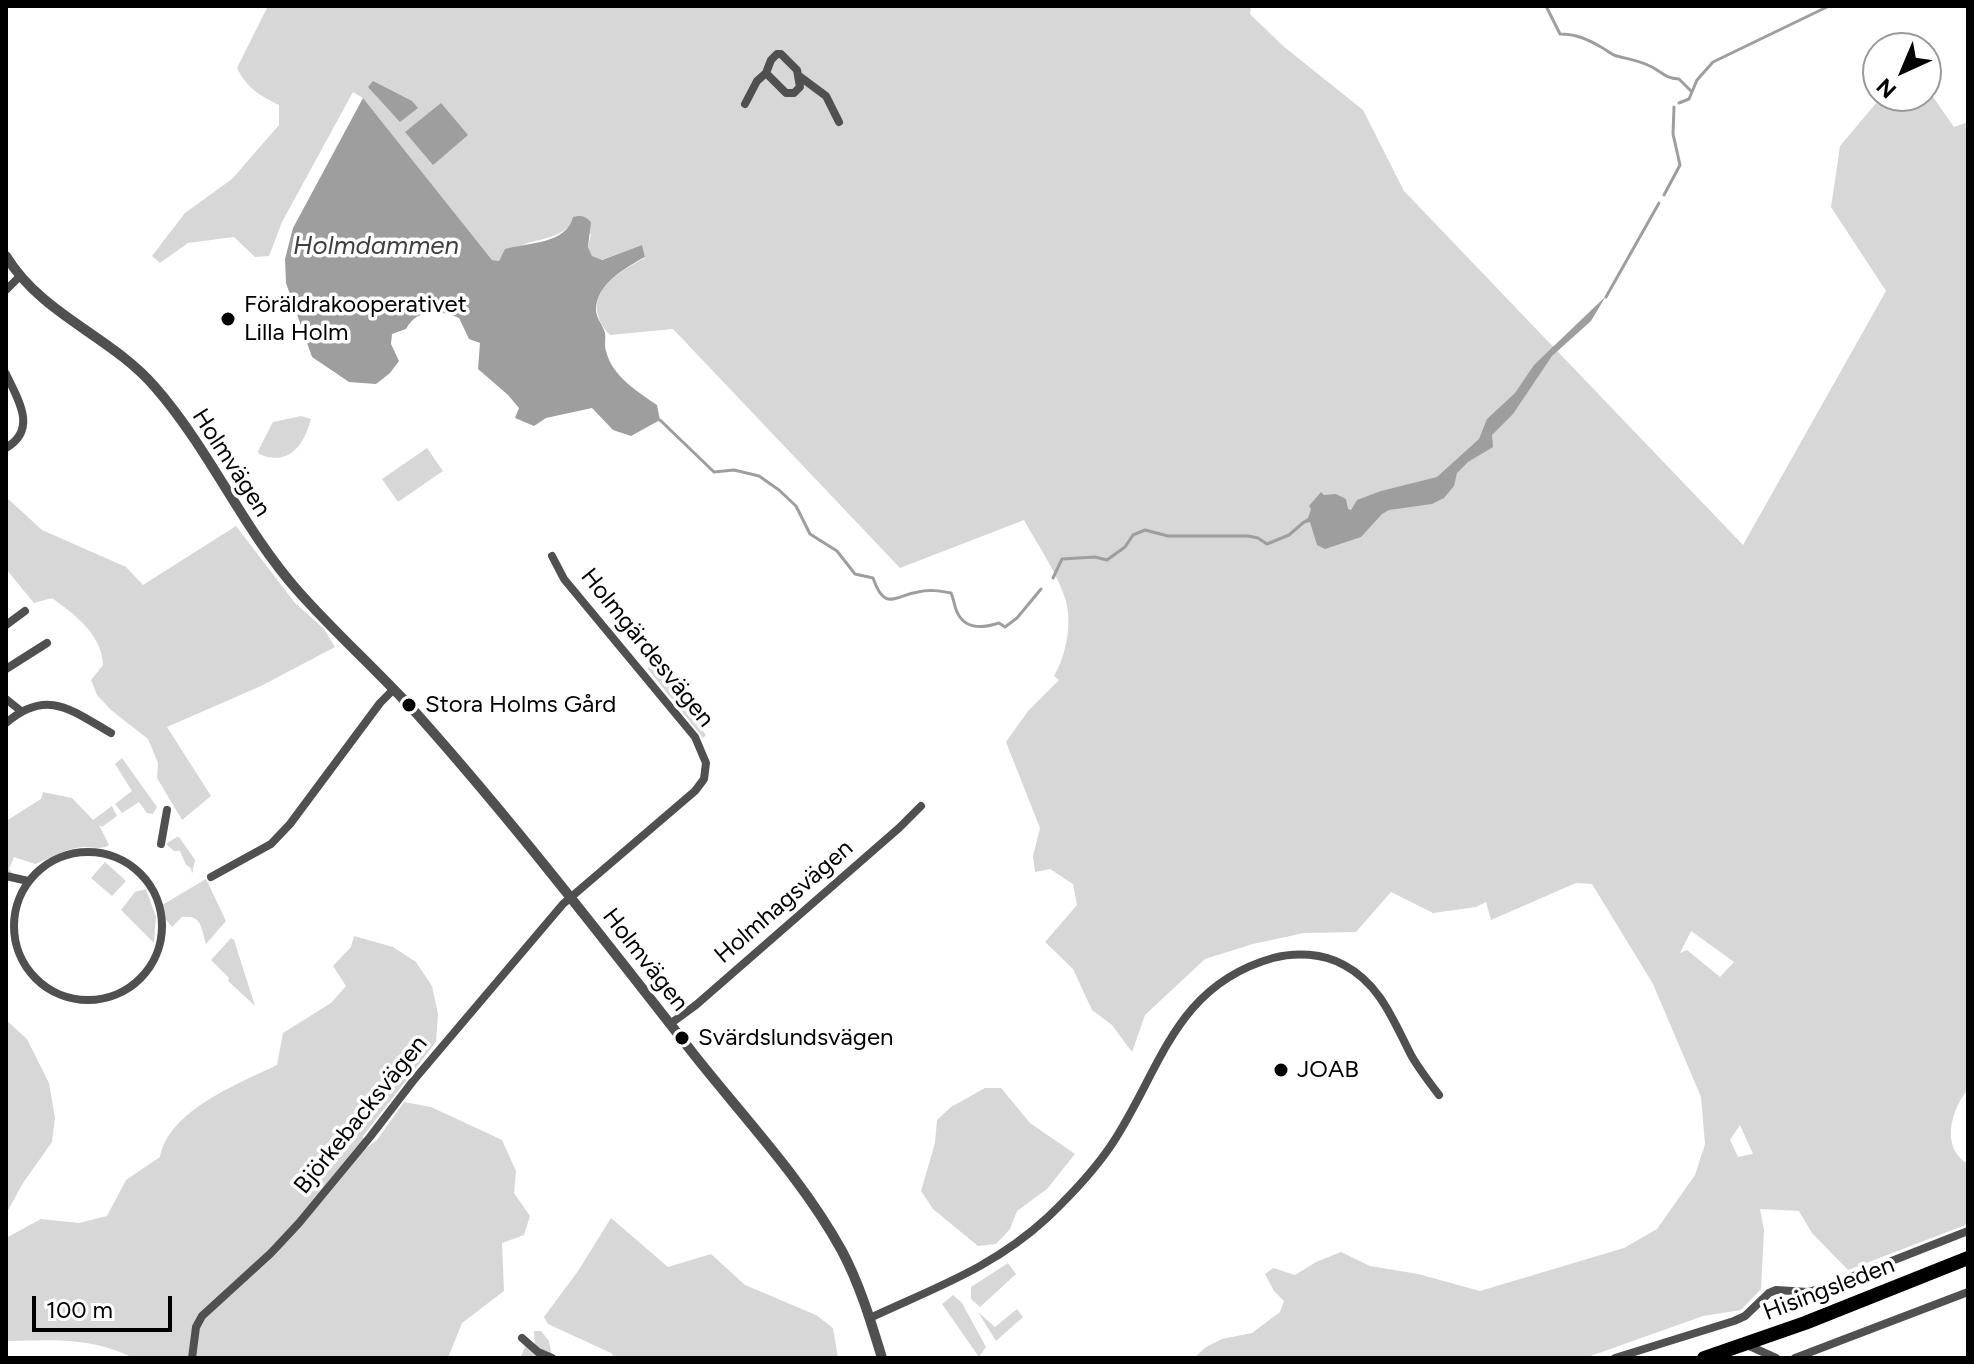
<!DOCTYPE html>
<meta charset="utf-8">
<style>
body{margin:0}
#map{position:relative;width:1974px;height:1364px;overflow:hidden;background:#fff;font-family:Figtree,sans-serif}
canvas{display:block}
.frame{position:absolute;inset:0;border:8px solid #000;pointer-events:none}
.north{position:absolute;left:1862px;top:32px;width:80px;height:80px;box-sizing:border-box;background:#fff;border:2px solid #999;border-radius:50%;rotate:224deg;font-size:22px;font-weight:700;line-height:32px;text-align:center;color:#000}
.north::after{content:'';display:block;margin:auto;width:28px;height:36px;background:#000;clip-path:polygon(50% 0,100% 100%,50% 72%,0 100%)}
.scale{position:absolute;left:32px;top:1296px;width:140px;height:36px;box-sizing:border-box;border:4px solid #000;border-top:0;padding-left:10px;font-size:24px;line-height:28px;white-space:nowrap;color:#000;-webkit-text-stroke:6px #fff;paint-order:stroke}
</style>
<div id="map">
<canvas width="1974" height="1364"></canvas>
<div class="frame"></div>
<div class="north">N</div>
<div class="scale">100 m</div>
</div>
<script>
const context = document.querySelector('canvas').getContext('2d');
context.lineJoin = 'round';
function fill(path, color) { context.fillStyle = color; context.fill(path, 'evenodd'); }
function strokePath(path, color, width, dash) { context.strokeStyle = color; context.lineWidth = width; context.lineCap = dash ? 'butt' : 'round'; context.setLineDash(dash || []); context.stroke(path); }
function write(font, color, halo, rows, align = 'center') {
  context.font = font + ' Figtree,sans-serif'; context.lineWidth = 7; context.setLineDash([]); context.textBaseline = 'middle'; context.strokeStyle = halo; context.fillStyle = color; for (const [text, x, y, turn = 0] of rows) {
    context.save(); context.translate(x, y); context.rotate((+turn || 0) * Math.PI / 180); context.textAlign = isNaN(turn) ? turn : align; if (halo) context.strokeText(text, 0, 0); context.fillText(text, 0, 0); context.restore();
  }
}
const green = new Path2D(`
 M268 6H1251L1250 14 1283 46 1363 110 1404 191 1743 545 1886 291 1831 207 1840 146 1882 96H1926V87L1954 127 1968 122V1089C1951 1110 1940 1148 1968 1164V1224L1848 1270 1812 1233 1799 1211 1760 1209 1764 1230 1761 1289 1741 1310 1703 1316 1585 1358H1194L1206 1347 1222 1339 1252 1333 1280 1312 1284 1301 1274 1291 1265 1274 1273 1268 1295 1275 1316 1262 1341 1252 1370 1266 1418 1274 1480 1291 1624 1248 1657 1229 1695 1175 1705 1144 1701 1097 1653 984 1592 884 1576 883 1491 920 1486 902 1476 907 1433 913 1391 892 1356 932 1304 933 1253 944 1205 959 1145 1015 1132 1052 1112 1025 1092 1010 1073 969 1045 942 1077 905 1073 884 1050 869 1035 872 1033 856 1040 828 1006 742 1028 711 1059 680 1054 676C1066 656 1073 622 1065 598 1056 571 1037 544 1024 520L900 568 673 329 610 335C577 299 613 274 645 258L642 245 601 260 592 256 588 247 591 234 571 225C557 238 545 238 528 243 518 246 507 255 499 261L492 260 363 98 353 92 282 222 269 256 255 257 234 237 188 243 160 263 152 256 185 213 232 179 279 125V105C259 95 247 88 237 68ZM1691 931 1734 962 1720 977 1687 950 1680 953ZM1740 1125 1753 1154H1752L1738 1157 1730 1140Z
 M301 416 311 419C304 445 289 467 259 454L258 451 273 422Z
 M427 448 443 471 398 502 382 479Z
 M6 497 42 530 126 567 143 585 236 526 295 603 324 629 335 647 261 686 167 727 211 796 182 820 157 778 158 763 148 739 111 710 97 695 91 680 103 665C102 634 75 615 52 598L34 603 6 569Z
 M652 659 682 697 678 701 706 735 703 738 648 669V660Z
 M122 758 157 807 153 814 147 813 139 802 122 813 115 804 132 791 115 764Z
 M43 792 72 798 93 820 112 806 117 816 102 827 99 825 109 845C102 850 94 847 84 847 65 848 52 858 35 864L14 857 9 869 13 874 6 873V821L41 799Z
 M177 837H179L195 860 192 874 191 868 186 865 180 851H174L166 844Z
 M105 862 126 881 112 896 91 878Z
 M206 879 226 921 206 944C201 929 203 915 182 917L172 927 164 917 162 905Z
 M146 889 156 917 154 943 121 910 135 892Z
 M354 936 393 947 416 962 432 986 438 1014 436 1042 363 1136 366 1148 377 1140 404 1102 431 1107 502 1140 516 1171 514 1193 530 1216 524 1235 502 1243 504 1291 462 1323 448 1358H133C93 1337 50 1340 6 1341V1238L41 1219 79 1223 107 1216 126 1180 160 1157C169 1110 238 1084 277 1065L283 1033 331 1003 346 986 333 966 351 947Z
 M231 938 234 940 255 1006 228 981 229 978 211 960Z
 M6 1020 27 1039 49 1083 55 1118 52 1142 23 1183 6 1214Z
 M985 1088H1001L1030 1123 1075 1154 1047 1189 1017 1211 1010 1229 996 1244 978 1246 933 1209 921 1191 935 1143 937 1120 951 1107Z
 M611 1218 668 1267 711 1254 745 1285 816 1315 833 1328 838 1358H615L611 1353 548 1324 544 1317 578 1271Z
 M1008 1263 1016 1274 980 1307 971 1299V1287Z
 M953 1295 962 1303 986 1347 979 1357 942 1304Z
 M1017 1309 1023 1317 996 1341 978 1312 995 1327Z
 M534 1331H541L549 1341 552 1358H520L525 1347 535 1345Z`);
const water = new Path2D(`
 M373 81 412 101 418 108 400 122 368 87Z
 M363 98 492 260 499 261 505 249C526 243 567 244 573 217 581 215 585 216 591 222L588 247 592 256 602 260 642 245 645 257C625 268 596 284 596 310 596 318 603 325 605 333 606 339 604 345 606 351 612 376 638 392 657 405L660 420 631 436 613 430 592 408 546 418 534 426 515 418 519 408 508 395 478 369 480 343 469 339 459 318C440 309 417 308 406 329L392 334 391 344 399 361 390 373 376 384 349 382 312 357 286 283 285 259 293 228Z
 M441 103 468 135 433 165 405 132Z
 M1606 296 1591 321 1552 356 1513 414 1492 435 1493 447 1468 462 1457 473 1454 486 1444 498 1432 504 1389 510 1382 514 1361 537 1325 549 1317 545 1310 522 1303 524V521L1308 518 1311 509 1309 506 1321 492 1324 495 1336 494 1346 499 1348 509 1351 510 1357 500 1381 491 1437 477 1479 439 1487 419 1515 393 1534 365Z`);
const stream = new Path2D(`
 M1546 6 1560 34C1576 34 1587 39 1601 47 1607 50 1611 55 1617 56 1628 59 1641 61 1652 67 1663 73 1665 78 1679 79L1691 91
 M1679 103 1689 99 1697 80 1713 62 1829 6
 M1664 195 1680 165 1673 134 1674 107
 M1606 297 1659 203
 M660 420 714 472 734 470 759 476 779 490 796 506 810 534 837 551 855 574 873 578C885 612 894 596 918 592 929 589 940 591 951 593 954 599 954 606 957 612 965 630 984 628 999 623L1005 627 1017 618 1041 589
 M1053 578 1062 559 1095 557 1107 560 1125 547 1133 535 1145 530 1168 536H1248L1258 538 1267 544 1289 535 1304 522`);
const minor = new Path2D(`
 M799 76 826 96 839 122
 M745 104 757 81 766 73 771 60 777 54H781L797 70 800 87 794 93H786L766 73
 M6 290 20 276
 M6 374C18 400 38 429 6 448
 M6 625 25 611
 M6 669 47 643
 M6 699 21 711
 M6 723C47 688 71 710 111 733
 M161 844 167 810
 M14 926a74 74 0 1 1 148 0a74 74 0 1 1-148 0Z
 M6 876 28 881
 M211 877 271 844 290 824 380 703 394 689
 M670 1024 696 1005 899 828 921 806
 M870 1318C936 1287 993 1268 1048 1217 1071 1195 1094 1171 1112 1144 1161 1070 1174 986 1273 958 1295 952 1323 953 1344 965 1380 984 1393 1020 1411 1055 1419 1069 1429 1082 1439 1095
 M522 1338 538 1352 552 1358
 M1745 1344 1776 1358
 M192 1358 196 1327 202 1316 271 1253 299 1223 370 1137 413 1081 563 904 695 791 704 779 706 763 695 737 564 579 552 556
 M1615 1358 1734 1321 1745 1316 1769 1293 1776 1290 1808 1292 1828 1286 1968 1231
 M1795 1358 1968 1292`);
const tertiary = new Path2D(`
 M6 256C42 315 111 336 155 387 210 450 243 529 298 591 336 634 379 672 417 714 514 823 603 938 692 1052 743 1117 802 1178 842 1251 860 1285 871 1322 882 1358`);
const trunk = new Path2D(`
 M1704 1358 1805 1323 1968 1258`);
const markers = [
 [228,319,8,"#000"],
 [409,705,8,"#000"],
 [682,1038,8,"#000"],
 [1281,1070,8,"#000"]
];
const poiNames = [
 ["Föräldrakooperativet",244,305],
 ["Lilla Holm",244,333],
 ["Stora Holms Gård",425,705],
 ["Svärdslundsvägen",698,1038],
 ["JOAB",1297,1070]
];
const streetNames = [
 ["Holmvägen",231,463,57],
 ["Holmgärdesvägen",647,648,51],
 ["Holmhagsvägen",784,902,-41],
 ["Holmvägen",645,960,52],
 ["Björkebacksvägen",361,1115,-51],
 ["Hisingsleden",1829,1289,-21]
];
const waterNames = [
 ["Holmdammen",376,246]
];
fill(green, '#d7d7d7');
fill(water, '#9e9e9e');
strokePath(stream, '#9e9e9e', 3);
strokePath(minor, '#505050', 8);
strokePath(tertiary, '#505050', 10);
strokePath(trunk, '#000', 14);
for (const [x, y, r, color] of markers) { const dot = new Path2D(); dot.arc(x, y, r, 0, 2 * Math.PI); context.fillStyle = color; context.fill(dot); strokePath(dot, '#fff', 3); }
write('24px', '#000', '#fff', poiNames, 'left');
write('24px', '#000', '#fff', streetNames);
write('italic 26px', '#3f3f3f', '#fff', waterNames);
</script>
